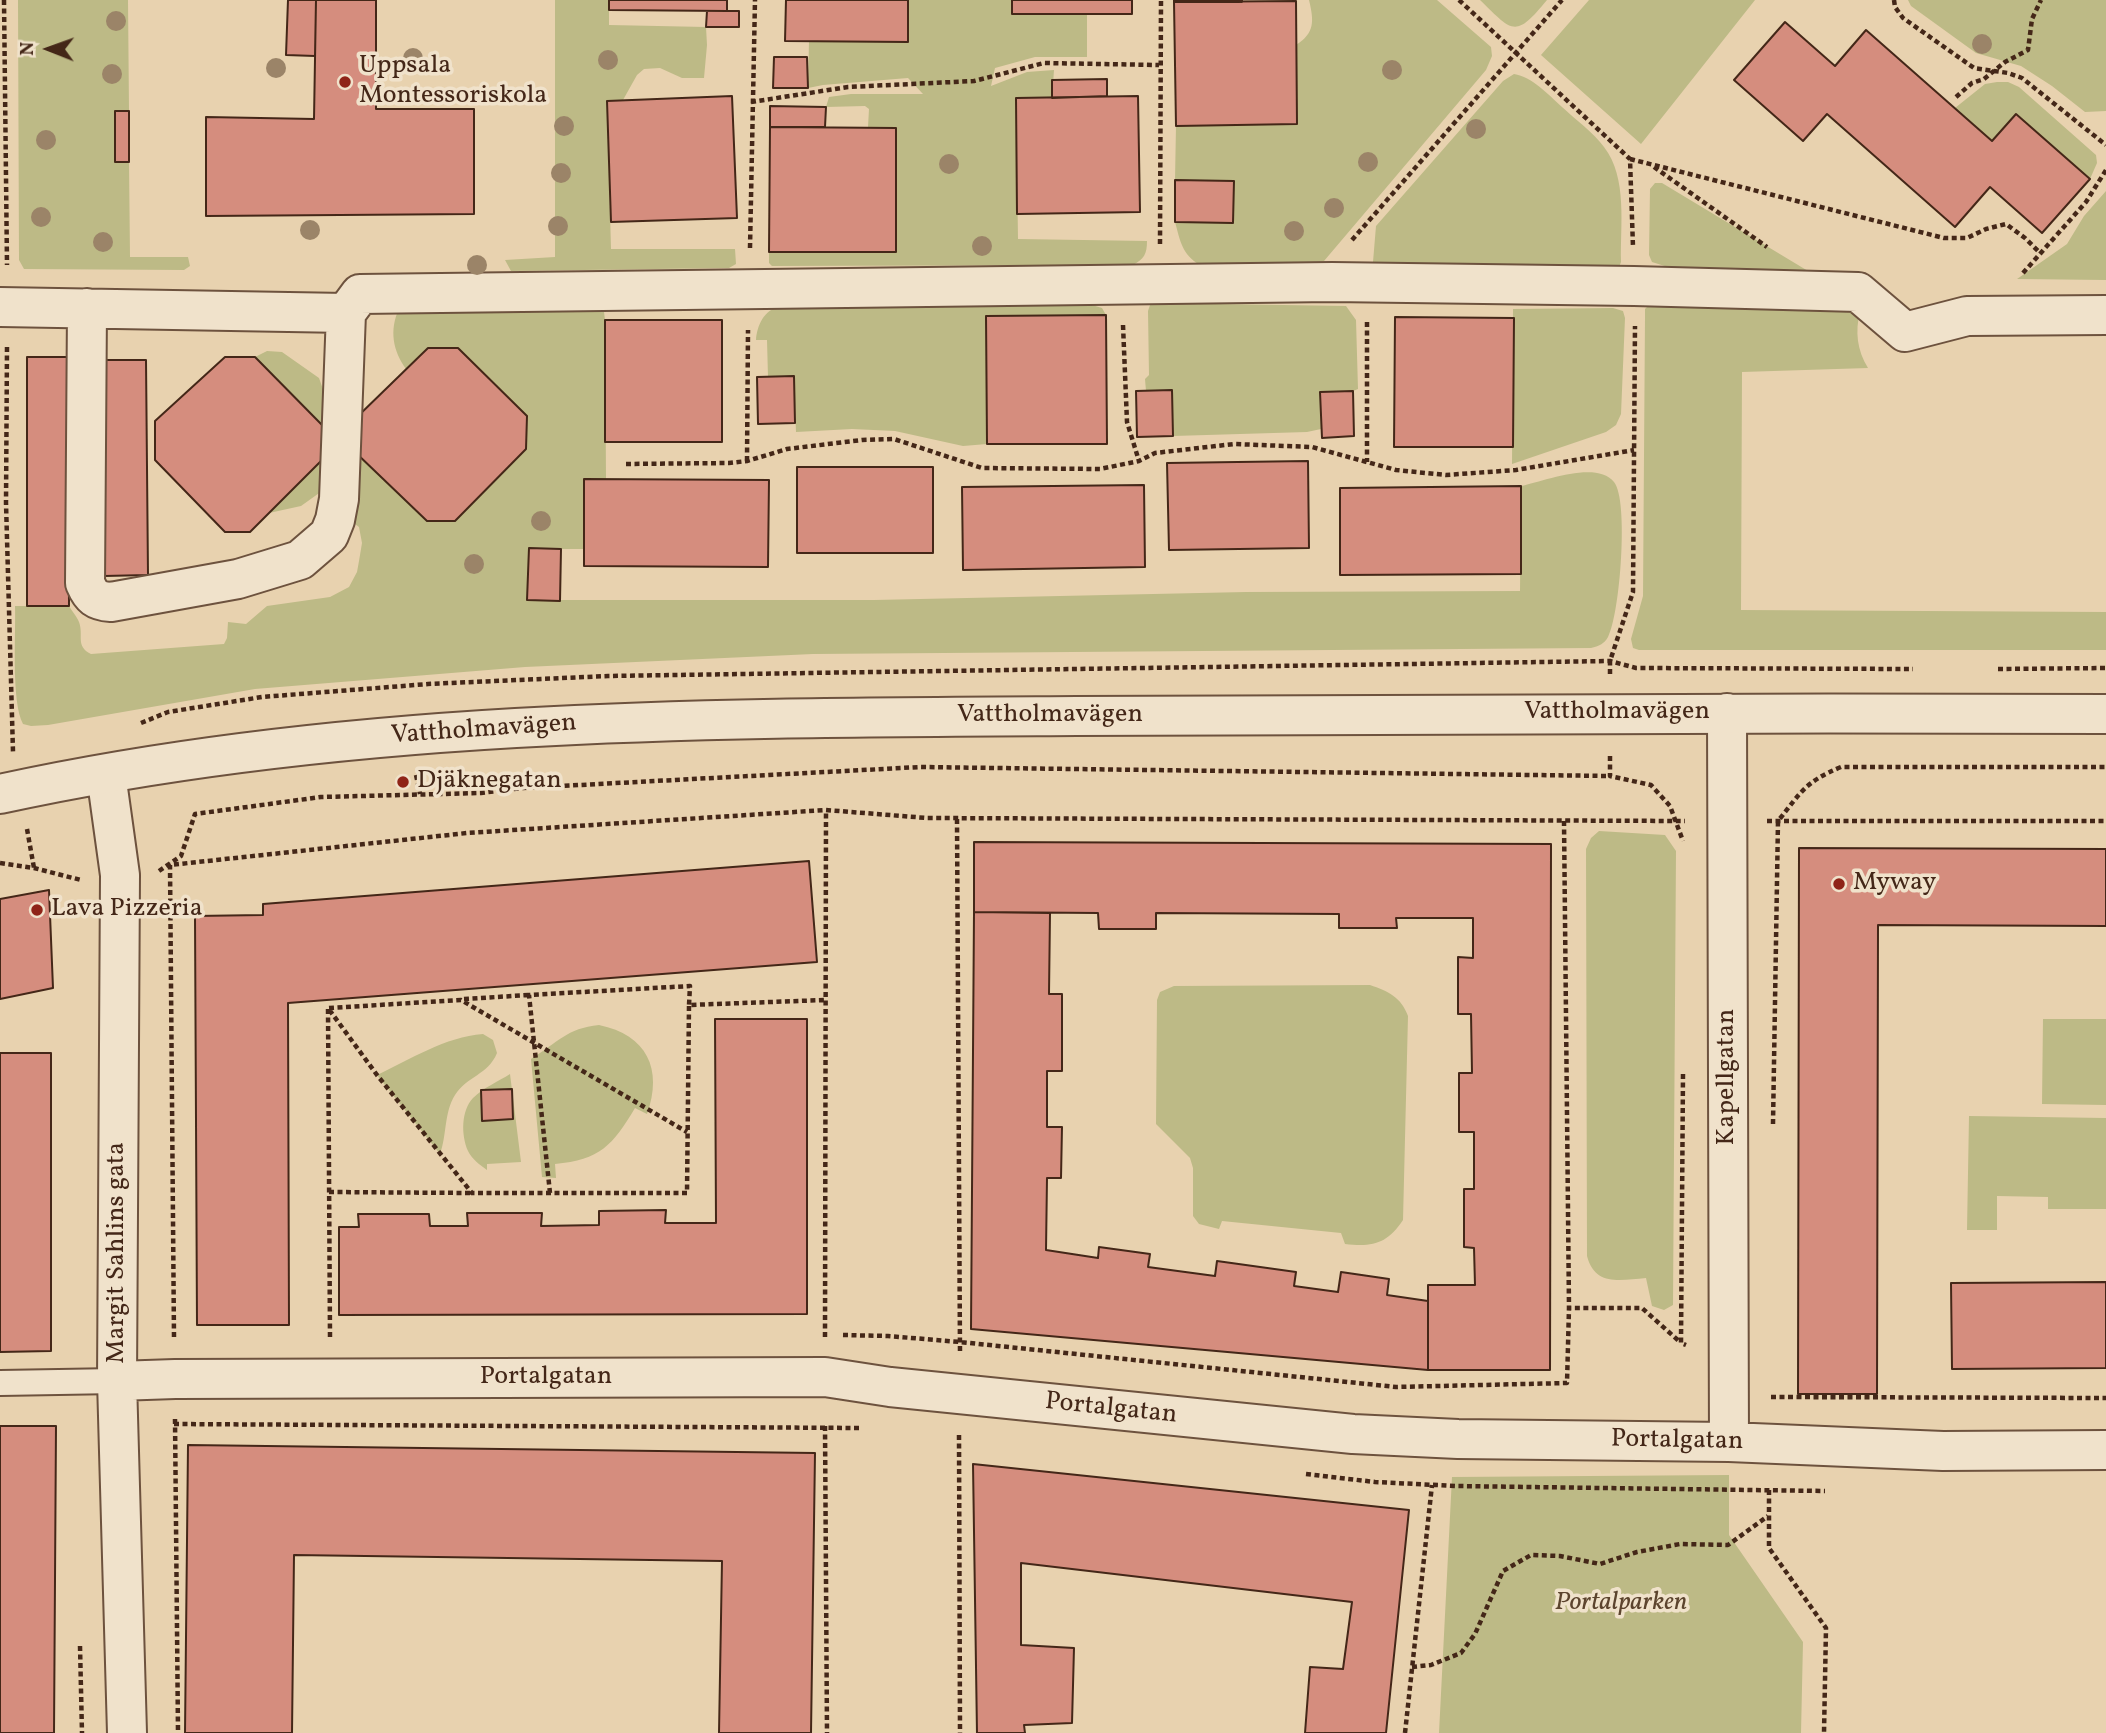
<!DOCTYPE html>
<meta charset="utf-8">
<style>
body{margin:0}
#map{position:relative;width:2106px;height:1733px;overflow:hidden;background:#e8d2af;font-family:Vollkorn,serif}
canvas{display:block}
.north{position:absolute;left:14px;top:14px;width:70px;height:70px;-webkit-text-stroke:5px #f0e2cb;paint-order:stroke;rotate:271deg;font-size:19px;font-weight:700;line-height:28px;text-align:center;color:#442718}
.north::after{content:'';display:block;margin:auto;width:24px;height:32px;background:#442718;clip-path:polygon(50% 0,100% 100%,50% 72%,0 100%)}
</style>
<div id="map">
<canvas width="2106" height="1733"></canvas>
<div class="north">N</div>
</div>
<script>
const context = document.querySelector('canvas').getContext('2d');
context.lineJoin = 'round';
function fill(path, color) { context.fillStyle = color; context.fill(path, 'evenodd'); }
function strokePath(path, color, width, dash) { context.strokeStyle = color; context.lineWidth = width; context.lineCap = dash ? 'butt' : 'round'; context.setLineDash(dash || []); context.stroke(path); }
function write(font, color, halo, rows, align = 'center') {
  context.font = font + ' Vollkorn,serif'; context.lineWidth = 7; context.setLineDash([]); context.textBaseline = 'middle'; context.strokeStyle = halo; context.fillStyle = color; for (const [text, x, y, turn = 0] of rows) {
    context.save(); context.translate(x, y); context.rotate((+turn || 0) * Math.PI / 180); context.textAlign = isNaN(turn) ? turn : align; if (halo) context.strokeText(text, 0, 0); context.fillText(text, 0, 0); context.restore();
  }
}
const green = new Path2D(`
 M18 0H128L129 111 115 112V162H129L130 257H188L190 266 184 270 24 269 19 260Z
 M555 0H609V25L706 27 707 45 704 78H682L660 68 644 69 637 75 623 100 607 101 611 249H735L736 264 729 268 511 271 505 260 555 257Z
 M908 0H1012L1013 14H1087V57H1035L995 68 991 86 1027 72 1054 70 1052 98H1016L1018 239 1147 241C1147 254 1144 259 1133 265L772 266 769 263V252H896V128L868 127 869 109 865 106 826 107 829 97 851 94H923L908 78 823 85 808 88 809 41 908 42Z
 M1309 0H1437L1491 47 1492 56 1486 70 1324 261 1308 265H1200C1182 255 1180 240 1175 222L1233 223 1234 182 1175 180 1176 126 1297 124 1296 45C1315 33 1314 21 1309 0Z
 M1480 0H1547C1515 39 1513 32 1480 0Z
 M1589 0H1755L1641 144 1541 55Z
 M1908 0H2106V111L2085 112 2052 86 2021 66 1976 53 1911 6Z
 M1514 74C1532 77 1548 94 1562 107 1576 120 1593 132 1604 147 1628 178 1620 226 1621 262L1618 270 1378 268 1373 262 1376 226 1503 81Z
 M1997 82H2008L2019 87 2096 155 2097 163 2090 179 2016 114 1992 141 1955 108 1985 84Z
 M1655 183H1662L1808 271 1671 268 1652 262 1649 255 1650 189Z
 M2106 191V280L2017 279 2067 244 2084 216Z
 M1155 303 1346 306 1356 320 1358 389 1353 391 1321 392V429L1307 432 1173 436 1146 391 1145 379 1149 375 1148 311 1150 305Z
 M603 304 605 320 606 479H584L583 549H529L528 600H874L1246 592 1520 591 1521 486C1544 481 1597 460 1614 482 1629 500 1620 615 1608 637 1604 644 1599 646 1591 648L813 654 525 667 255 689 48 725 31 726 23 724C11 702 16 633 15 606H69C72 611 77 617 79 622 84 636 75 646 91 654L224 644 227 638 228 622 246 624 267 606 330 597 349 587 357 572 359 561 362 543 359 527 351 521 355 452 427 521H455L526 449 527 416 458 348H428L406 369C393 351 389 330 399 309Z
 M1092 305 1102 308 1106 315 986 316 987 444 963 446 895 431 852 429 796 432 794 377H768L767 340H756C757 326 764 309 780 307Z
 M1649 305 1860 311C1855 332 1857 350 1868 368L1742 372 1741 610 2106 612V650H1639L1633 648 1631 639 1643 596 1645 316V309Z
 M1613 308 1623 311 1625 318 1621 414 1616 425 1606 432 1512 464 1513 309Z
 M267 351 282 352 319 378 325 395 322 491 301 506 269 513 255 357Z
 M1599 831 1665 835 1676 851 1673 1305 1664 1310 1652 1306 1646 1278C1621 1280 1595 1287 1587 1256L1586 849 1591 838Z
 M1370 985C1388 991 1401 997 1408 1016L1403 1220C1387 1244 1373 1247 1345 1244L1341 1233 1222 1221 1219 1229 1199 1224 1193 1216V1168L1190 1158 1156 1124 1157 1000 1160 992 1174 986Z
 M2043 1019H2106V1105L2042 1104Z
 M599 1025C647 1035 663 1069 647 1114L635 1108C613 1145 600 1160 555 1164L556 1178 542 1177 531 1059C557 1043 567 1028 599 1025Z
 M483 1034 493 1040 497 1053C488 1075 467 1076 455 1095 444 1112 447 1135 440 1154L377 1075C411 1059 445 1037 483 1034Z
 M510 1074 521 1162 487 1164V1170C480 1165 472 1159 468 1151 461 1135 461 1111 473 1098 483 1088 499 1081 510 1074Z
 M1969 1116 2106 1118V1209H2048V1197L1997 1196V1230H1967Z
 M1729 1475V1535L1803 1642 1801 1733H1439L1452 1477Z`);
const building = new Path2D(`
 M288 0H316L315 56 286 55Z
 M316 0H376V109H474V214L206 216V117L314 119Z
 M609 0H727V11L609 10Z
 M786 0H908V42L785 41Z
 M1012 0H1132V14H1012Z
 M1174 0H1242V2H1174Z
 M1296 1 1297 124 1176 126 1174 2Z
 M707 11H739V27H706Z
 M1785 22 1835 66 1866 30 1992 141 2016 114 2090 179 2042 233 1990 187 1955 227 1827 114 1803 141 1734 80Z
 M774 57H807L808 88H773Z
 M1107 79V96L1052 98V80Z
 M732 96 737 218 611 222 607 101Z
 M1138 96 1140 212 1017 214 1016 98Z
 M770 106 826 107 825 127H770Z
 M115 111H129V162H115Z
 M770 127 896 128V252H769Z
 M1175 180 1234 181 1233 223 1175 222Z
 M1106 315 1107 444H987L986 316Z
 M1395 317 1514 318 1513 447H1394Z
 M605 320H722V442H605Z
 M428 348H458L527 416 526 449 455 521H427L355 452 356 418Z
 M27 357H68L69 606H27Z
 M225 357H255L324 427V458L250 532H225L155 460V421Z
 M103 360H146L148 575 104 576Z
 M794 376 795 423 758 424 757 377Z
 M1172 390 1173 436 1137 437 1136 391Z
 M1353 391 1354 436 1322 438 1320 392Z
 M1308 461 1309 548 1169 550 1167 463Z
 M797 467H933V553H797Z
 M584 479 769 480 768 567 584 566Z
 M1144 485 1145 567 963 570 962 487Z
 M1521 486V574L1340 575V488Z
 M529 548 561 549 560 601 527 600Z
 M974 842 1551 844 1550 1370H1428V1285H1475L1474 1248 1464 1247V1189H1474V1132H1459V1073H1472L1471 1014H1458V957L1473 958V918H1396L1397 928H1339V914L1156 913V929H1099L1098 913 974 912Z
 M1799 848 2106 849V926L1878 925 1877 1394H1798Z
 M809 861 817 962 288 1003 289 1325H197L195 916 263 915V904Z
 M49 890 53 988 0 999V899Z
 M974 912 1050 913 1049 994H1062V1071H1047V1127H1062L1061 1178H1047L1046 1250 1098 1258 1099 1247 1150 1254 1148 1267 1215 1276 1217 1261 1296 1272 1294 1286 1338 1292 1341 1272 1389 1279 1387 1295 1428 1301V1370L971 1329Z
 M715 1019H807V1314L339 1315V1227H359L358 1214H429L430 1226H468L467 1213H542L541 1226 599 1225V1211L666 1210 665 1223H716Z
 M0 1053H51V1351L0 1352Z
 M512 1089 513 1119 482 1121 481 1090Z
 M2106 1282V1368L1952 1369 1951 1283Z
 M0 1426H56L54 1733H0Z
 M188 1445 815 1453 811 1733H719L722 1561 294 1555 292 1733H185Z
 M973 1464 1409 1510 1386 1733H1305L1310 1667 1343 1669 1352 1602 1021 1563V1645L1074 1648 1072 1723 1024 1725 1025 1733H977Z`);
const path = new Path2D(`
 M4 0 7 265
 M1459 0 1630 159 1633 247
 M1894 0 1895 7 1903 18 1974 68 2008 73 2022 78 2106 145
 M1956 97 1972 83 1984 79 2005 62 2028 50 2032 19 2041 0
 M751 102 848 87 974 81 1044 63 1159 65
 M1630 159 1944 238H1967L1986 229 2006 224 2025 238 2040 253
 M1654 167 1767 247
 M1352 240 1562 0
 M1160 244 1161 0
 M750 248 755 0
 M2023 273 2086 202 2106 170
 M1367 322V462
 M1123 325 1127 422 1139 461
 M7 347 6 503 13 752
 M747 461 748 330
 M626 464 729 463 747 461 787 449 862 440 894 439 982 468 1100 469 1139 461 1155 453 1234 444 1312 447 1396 470 1446 475 1516 470 1634 450
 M1998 669 2106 668
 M1610 674V661L1633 592 1635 326
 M141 723 168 712 262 697 428 684 608 676 1610 661 1636 668 1913 669
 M1610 756V776L1651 785 1670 806 1683 841
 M416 775 420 794
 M957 819 960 1353
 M1564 821 1569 1308
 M1767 821H2106
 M27 829 34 868
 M0 863 34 868 81 880
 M159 871 181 856 195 814 321 797 481 793 523 788 920 767 1610 776
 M464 999 529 995
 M329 1008 461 1000 687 1132
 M1683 1074 1681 1343 1686 1345
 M1773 1124 1778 821C1802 791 1805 782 1841 767H2106
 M329 1192 471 1193
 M550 1193 529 995 690 986 689 1005
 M843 1335 888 1336 960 1342 1396 1387 1567 1383 1569 1308H1642L1680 1342
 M174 1337 170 865 467 833 826 810 927 818 1685 821
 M330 1337 328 1008 377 1075 472 1193H687L689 1005 825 1000
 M825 1337 826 810
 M1771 1397 2106 1398
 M175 1419 178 1733
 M174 1424 862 1428
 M825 1426 827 1733
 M959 1435 960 1733
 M1306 1474 1375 1482 1456 1486 1825 1491
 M1769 1490V1548L1826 1628 1824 1733
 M80 1646 82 1733
 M1412 1667 1431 1665 1461 1653 1475 1634 1503 1571 1531 1555 1560 1556 1600 1564 1637 1552 1680 1544 1728 1545 1768 1516
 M1405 1733 1432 1485`);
const service = new Path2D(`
 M0 1383 117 1381`);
const minor = new Path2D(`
 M0 307 346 313
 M87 308 85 583C91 597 96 601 111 602L238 579 300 560 329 535 335 520 339 499 346 313 360 294 1332 282 1634 286 1858 292 1905 332 1967 316 2106 315
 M1727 713 1729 1442
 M106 774 120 875 117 1381 127 1733
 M117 1381 175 1379 825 1377 890 1387 1353 1434 1458 1439 1729 1442 1943 1451 2106 1450`);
const tertiary = new Path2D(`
 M0 794C353 717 717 718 1077 716 1420 714 1763 713 2106 714`);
const trees = [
 [116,21],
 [1982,44],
 [413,58],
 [608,60],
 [276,68],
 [1392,70],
 [112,74],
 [564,126],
 [1476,129],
 [46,140],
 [1368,162],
 [949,164],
 [561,173],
 [1334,208],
 [41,217],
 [558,226],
 [310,230],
 [1294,231],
 [103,242],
 [982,246],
 [477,265],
 [541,521],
 [474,564]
];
const markers = [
 [345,82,7,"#8f2418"],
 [403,782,7,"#8f2418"],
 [1839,884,7,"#8f2418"],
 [37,910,7,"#8f2418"]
];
const poiNames = [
 ["Uppsala",359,67],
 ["Montessoriskola",359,97],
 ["Djäknegatan",417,782],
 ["Myway",1853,884],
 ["Lava Pizzeria",51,910]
];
const streetNames = [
 ["Vattholmavägen",1617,713],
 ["Vattholmavägen",1050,716],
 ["Vattholmavägen",484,731,-4],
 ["Kapellgatan",1728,1077,-90],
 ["Margit Sahlins gata",118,1253,-90],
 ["Portalgatan",546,1378],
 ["Portalgatan",1111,1410,6],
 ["Portalgatan",1677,1442,1]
];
const parkNames = [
 ["Portalparken",1621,1604]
];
fill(green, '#bdba86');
fill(building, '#d58d7e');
strokePath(building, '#442718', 2);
strokePath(service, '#6d523e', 28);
strokePath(minor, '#6d523e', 42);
strokePath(tertiary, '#6d523e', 42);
strokePath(path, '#442718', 4.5, [5, 3.5]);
strokePath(service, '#f0e2cb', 24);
strokePath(minor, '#f0e2cb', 38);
strokePath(tertiary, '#f0e2cb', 38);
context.fillStyle = '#9b8468';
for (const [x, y] of trees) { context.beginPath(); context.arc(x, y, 10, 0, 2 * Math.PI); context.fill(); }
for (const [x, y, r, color] of markers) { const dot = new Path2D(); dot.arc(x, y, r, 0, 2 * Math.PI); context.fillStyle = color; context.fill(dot); strokePath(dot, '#f0e2cb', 2.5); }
write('26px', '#442718', '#f0e2cb', poiNames, 'left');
write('26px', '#442718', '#f0e2cb', streetNames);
write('italic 26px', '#5c442e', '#f0e2cb', parkNames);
</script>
